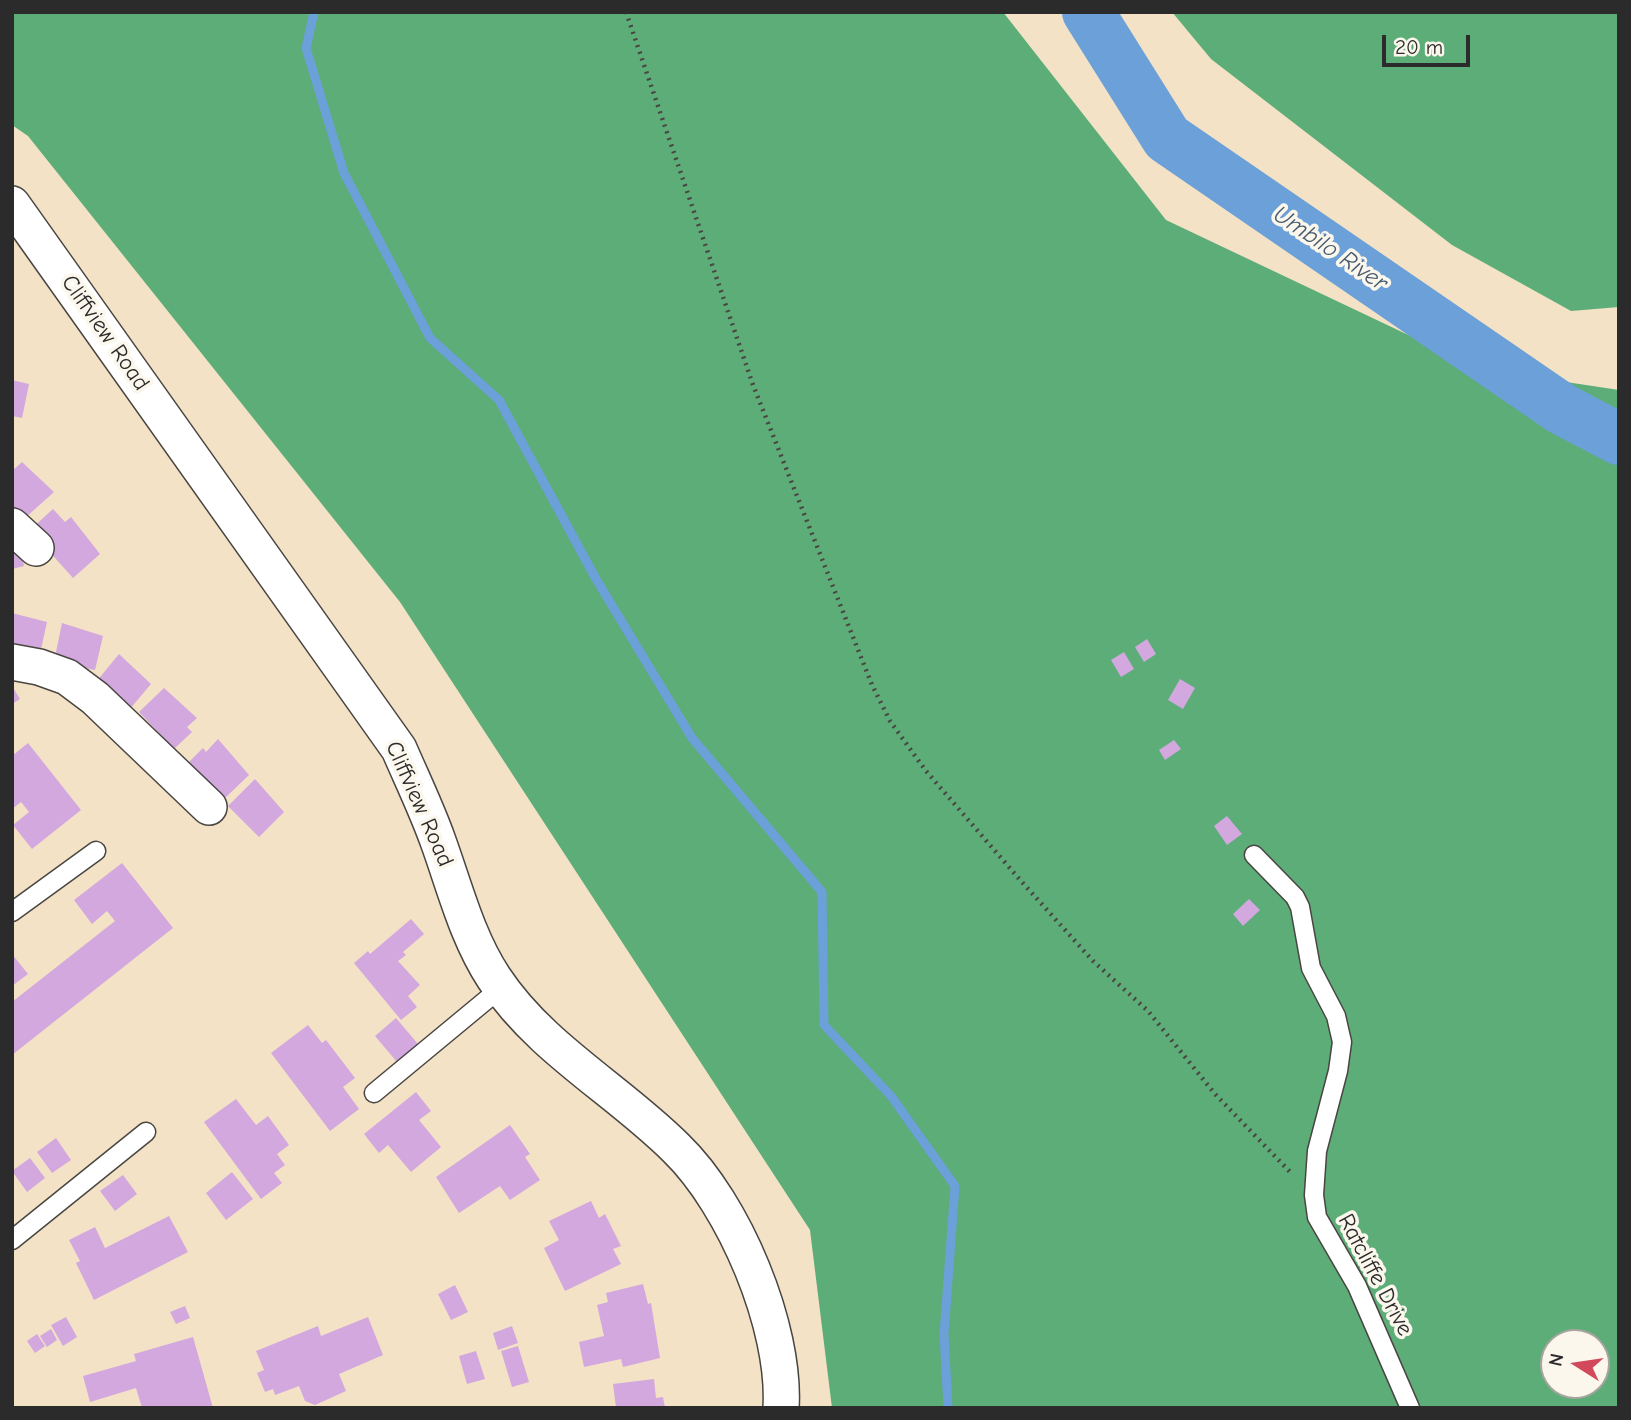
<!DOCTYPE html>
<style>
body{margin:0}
#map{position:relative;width:1631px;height:1420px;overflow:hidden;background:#f3e2c6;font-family:"Comic Neue",sans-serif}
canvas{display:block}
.frame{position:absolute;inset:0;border:14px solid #2b2b2b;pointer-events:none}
.north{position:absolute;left:1540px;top:1329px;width:70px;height:70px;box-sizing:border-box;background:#fbf7ec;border:2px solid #a8a59f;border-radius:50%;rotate:282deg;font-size:19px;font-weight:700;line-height:28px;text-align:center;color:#2b2b2b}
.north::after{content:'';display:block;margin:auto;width:24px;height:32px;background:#d1495b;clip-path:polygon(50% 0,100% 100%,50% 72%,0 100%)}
.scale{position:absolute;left:1382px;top:35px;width:88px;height:32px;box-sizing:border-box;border:4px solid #2b2b2b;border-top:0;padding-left:9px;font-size:21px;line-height:24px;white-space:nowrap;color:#2b2b2b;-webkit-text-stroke:5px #fbf7ec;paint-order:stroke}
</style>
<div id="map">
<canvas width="1631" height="1420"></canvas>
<div class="frame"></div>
<div class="north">N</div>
<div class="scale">20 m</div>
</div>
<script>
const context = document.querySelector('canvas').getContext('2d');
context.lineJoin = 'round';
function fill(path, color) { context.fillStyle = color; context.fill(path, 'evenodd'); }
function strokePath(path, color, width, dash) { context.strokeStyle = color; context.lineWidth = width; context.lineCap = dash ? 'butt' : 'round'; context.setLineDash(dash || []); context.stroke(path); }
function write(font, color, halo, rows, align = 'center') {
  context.font = font + ' "Comic Neue",sans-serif'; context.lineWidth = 7; context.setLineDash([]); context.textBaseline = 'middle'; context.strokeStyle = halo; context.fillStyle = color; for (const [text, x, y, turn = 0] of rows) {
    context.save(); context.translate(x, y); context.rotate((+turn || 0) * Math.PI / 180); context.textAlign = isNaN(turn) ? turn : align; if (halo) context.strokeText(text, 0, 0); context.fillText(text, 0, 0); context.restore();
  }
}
const forest = new Path2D(`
 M12 12H1003L1166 220 1480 369 1619 390V1408H832L810 1230 400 602 28 136 12 125ZM1554 1343H1596V1385H1554Z
 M1172 12H1619V307L1571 311 1452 245 1211 59Z`);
const stream = new Path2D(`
 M314 12 306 48 344 173 430 338 499 400 596 579 692 738 822 892 824 1025 891 1096 955 1186 944 1334 948 1408`);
const river = new Path2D(`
 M1088 12 1167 138 1562 409 1619 439`);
const building = new Path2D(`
 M12 380 29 384 22 418 12 416Z
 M22 462 54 492 25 518 12 506V471Z
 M53 509 65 522 71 517 100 554 73 578 30 530Z
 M18 538 24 566 12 569V540Z
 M12 613 47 622 40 654 12 650Z
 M62 623 103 636 95 670 54 662Z
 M1147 639 1156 654 1144 662 1135 647Z
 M1124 652 1134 669 1121 677 1111 660Z
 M119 654 151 684 129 710 96 682Z
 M1180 679 1195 688 1183 709 1168 700Z
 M12 686 20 699 12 704Z
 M164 688 197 718 187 727 192 732 174 749 139 712Z
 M218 739 249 775 223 800 187 764 203 748 206 752Z
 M1174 740 1181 749 1165 760 1159 750Z
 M28 743 81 810 32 849 13 825 29 812 21 802 12 809V756Z
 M255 779 284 812 259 837 228 806Z
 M1227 816 1242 834 1227 845 1214 826Z
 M122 863 173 928 12 1055V1002L115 921 107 911 92 924 74 900Z
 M1249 899 1260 910 1243 926 1233 914Z
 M411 919 424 934 403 952 406 955 398 961 420 985 408 996 417 1007 401 1020 354 963 368 951 370 954Z
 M12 954 28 974 12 986Z
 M396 1018 418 1044 397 1062 375 1036Z
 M308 1025 322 1043 326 1040 355 1078 343 1087 359 1109 330 1131 271 1053Z
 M416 1092 431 1111 419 1120 441 1147 411 1172 388 1145 379 1153 364 1134Z
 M236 1099 256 1125 268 1116 289 1145 277 1154 285 1165 274 1173 282 1183 261 1199 204 1122Z
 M510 1125 530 1154 525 1157 540 1180 510 1200 500 1186 459 1213 436 1177Z
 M56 1138 71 1160 52 1173 37 1152Z
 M30 1158 45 1178 27 1192 12 1171Z
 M232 1172 253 1199 226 1220 206 1193Z
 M123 1175 137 1194 115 1211 100 1191Z
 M591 1201 599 1218 605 1214 621 1246 613 1249 621 1264 565 1291 544 1248 559 1240 549 1221Z
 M169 1216 188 1252 94 1300 76 1263 80 1261 69 1240 95 1227 105 1248Z
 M643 1284 648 1304 651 1303 660 1358 623 1367 621 1359 584 1367 579 1342 604 1336 597 1305 608 1302 606 1293Z
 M455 1285 468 1312 451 1320 438 1294Z
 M185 1306 190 1318 176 1324 170 1312Z
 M66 1317 77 1337 63 1346 51 1325Z
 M368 1317 383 1355 339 1374 346 1391 315 1405 305 1401 299 1386 275 1395 273 1389 265 1392 257 1373 264 1370 256 1351 318 1326 321 1336Z
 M512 1326 518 1343 498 1350 493 1333Z
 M51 1329 57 1340 47 1347 40 1336Z
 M37 1334 45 1346 35 1353 27 1341Z
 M193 1337 213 1408H142L136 1388 90 1402 83 1376 136 1361 134 1354Z
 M518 1346 529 1382 512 1387 501 1351Z
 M476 1351 485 1379 467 1384 459 1356Z
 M654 1379 656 1398 663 1397 665 1408H616L613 1384Z`);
const path = new Path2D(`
 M626 12 753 385 872 685 890 721 926 771 1021 881 1093 961 1148 1011 1215 1094 1293 1175`);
const lane = new Path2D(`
 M1254 855 1295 897 1300 907 1311 968 1336 1016 1342 1042 1338 1071 1317 1151 1314 1195 1317 1217 1357 1286 1410 1408
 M12 912 96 851
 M374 1093 502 987
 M12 1240 146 1132`);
const street = new Path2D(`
 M12 204 399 749C412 779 427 810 438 841 455 888 467 937 494 978 540 1048 618 1090 676 1148 734 1204 786 1327 781 1408
 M12 526 36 548
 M12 662 39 667 67 677 95 698 209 807`);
const streetNames = [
 ["Cliffview Road",105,333,55],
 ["Cliffview Road",419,804,66],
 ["Ratcliffe Drive",1375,1275,62]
];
const waterNames = [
 ["Umbilo River",1330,249,34]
];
fill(forest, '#5dad79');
strokePath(stream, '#6ca0d8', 9);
strokePath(river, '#6ca0d8', 52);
fill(building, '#d2a8de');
strokePath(lane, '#494642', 21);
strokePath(street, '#494642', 38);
strokePath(path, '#494642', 4.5, [2, 5]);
strokePath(lane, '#fff', 18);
strokePath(street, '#fff', 35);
write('23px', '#2b2b2b', '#fbf7ec', streetNames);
write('italic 24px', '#455a70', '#fbf7ec', waterNames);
</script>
